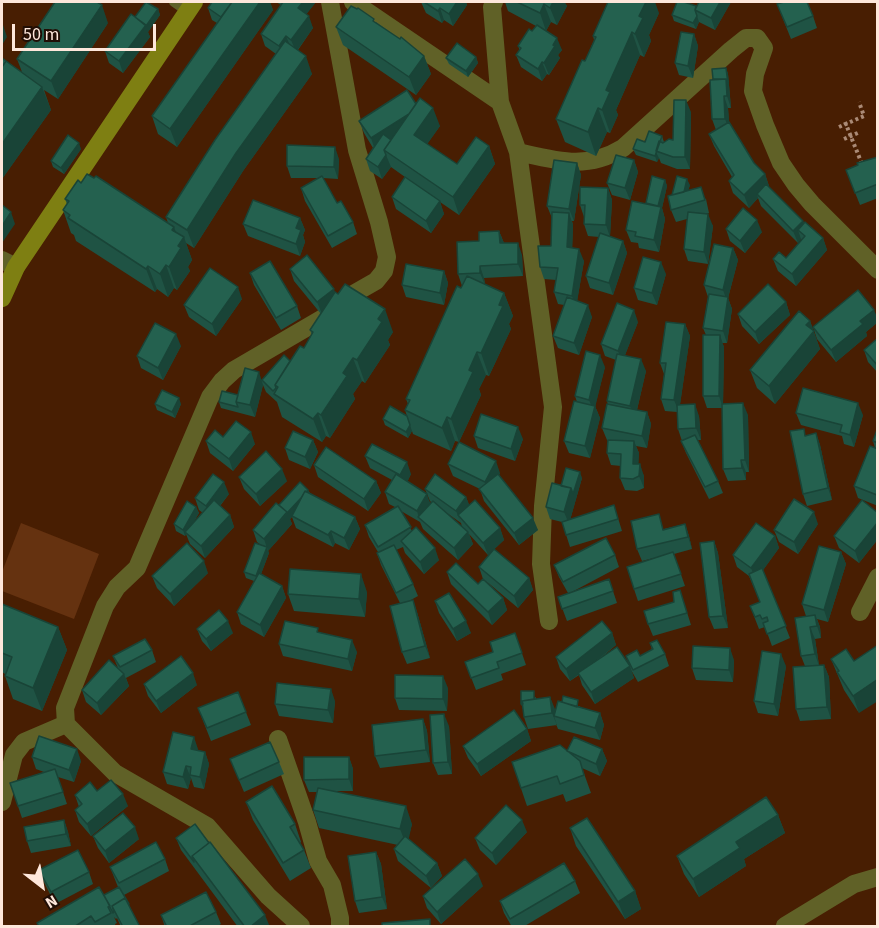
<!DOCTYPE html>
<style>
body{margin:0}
#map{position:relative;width:879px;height:928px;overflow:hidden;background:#481e02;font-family:"Source Sans 3",sans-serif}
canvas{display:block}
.frame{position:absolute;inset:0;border:3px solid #fee7db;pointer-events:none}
.north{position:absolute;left:12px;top:856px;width:60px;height:60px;-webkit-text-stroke:4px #210e05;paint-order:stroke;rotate:149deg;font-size:16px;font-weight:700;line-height:24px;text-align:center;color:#fee7db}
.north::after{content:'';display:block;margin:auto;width:21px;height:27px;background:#fee7db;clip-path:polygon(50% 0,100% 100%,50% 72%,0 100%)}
.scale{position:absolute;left:12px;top:24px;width:144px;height:27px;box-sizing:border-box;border:3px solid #fee7db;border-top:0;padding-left:8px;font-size:18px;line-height:21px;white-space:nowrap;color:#fee7db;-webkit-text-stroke:4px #210e05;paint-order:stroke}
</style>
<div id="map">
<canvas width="879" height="928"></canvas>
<div class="frame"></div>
<div class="north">N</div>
<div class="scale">50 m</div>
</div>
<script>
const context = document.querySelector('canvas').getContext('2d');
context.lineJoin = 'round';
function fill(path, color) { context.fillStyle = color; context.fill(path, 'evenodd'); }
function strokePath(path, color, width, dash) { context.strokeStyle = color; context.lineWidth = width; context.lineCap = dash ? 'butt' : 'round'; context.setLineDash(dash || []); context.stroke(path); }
const green = new Path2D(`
 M21 523 99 554 74 619 2 591V572Z`);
const path = new Path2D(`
 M845 122 862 164
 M839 127 864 116 859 102
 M844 139 860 132`);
const lane = new Path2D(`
 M174 2 187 11`);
const street = new Path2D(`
 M353 2 500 102
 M494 2 492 7 500 102 518 152 553 407 543 506 541 564 549 621
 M518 152C558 161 587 170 623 148L731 50 746 38H757L764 48 755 74 753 91 765 125 781 163 796 185 812 204 878 270
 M2 260 16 267
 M860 612 878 577
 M66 724 65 708 105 606 117 587 137 568 210 397 222 381 234 370 323 318 348 297 376 281 384 271 387 257 379 222 357 150 330 2
 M278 739 307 822 318 861 332 885 340 918V926
 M2 802 14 755 24 742 66 724 115 773 207 826 268 896 301 926
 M785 926 854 884 878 877`);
const secondary = new Path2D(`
 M2 298 16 267 194 2`);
const wall = new Path2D(`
 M212 2H270L273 10 177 147 158 134 152 116 217 23 212 20 208 8Z
 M276 2H316L306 14 313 28 298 50 312 74 243 171 194 248 186 243 192 260 188 267 190 271 177 290 174 288 168 297 157 289 155 292 76 241 74 235 71 233 63 210 67 204 65 199 81 183 168 223 166 217 276 54 265 46 261 34 281 5Z
 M421 2H466L467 5 453 26 444 20 442 23 426 13Z
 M505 2H566L565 3 567 6 557 25 551 22 546 31 562 50 558 55 560 58 549 75 547 74 542 81 521 67 516 55 520 51 518 46 532 31 536 26 508 11Z
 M731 2 715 30 699 22 696 29 674 21 672 15 696 6Z
 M777 4 813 16 817 28 791 39Z
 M158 9 160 15 148 32 150 37 123 73 109 63 105 51 135 17Z
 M659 13 649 35 651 41 644 57 640 55 616 110 618 115 610 133 607 132 596 156 565 142 556 119 585 61 594 40 593 36Z
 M376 22 424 56 431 74 416 95 343 45 336 27Z
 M108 23 58 99 44 90 51 110 2 179V58L22 72 17 59Z
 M694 34 698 46 693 78 679 75 675 63Z
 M476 57 478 63 468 77 449 64 446 58Z
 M726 68 728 74 731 108H728L729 123 754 163 765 174 769 186V187L803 221 804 223 823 238 827 250 796 286 778 271 773 259 786 258 802 240 801 239 798 243 761 206 758 198 749 208 733 193 729 181 732 177 714 146 709 134 716 130 712 119 713 79Z
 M416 104 440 126 427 144 457 164 489 146 495 164 459 215 440 202 444 214 431 233 396 209 392 197 405 177 391 167 382 179 370 171 366 159 373 148 364 133 359 121Z
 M691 112 690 169H677L661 163 659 158 657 162 636 155 633 149 645 142 662 136 664 142 673 140Z
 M81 149 64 174 53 167 51 161Z
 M878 157V198L860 205 846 170Z
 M339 159 338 179 323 178 337 203 353 222 357 234 332 248 305 201 301 188 319 178H291L287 166Z
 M634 160 638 172 630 200 612 195 607 183Z
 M577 163 581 175 574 221H572L573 225 572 248 584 261 577 301 592 317 579 355 558 348 553 336 564 305 558 304 554 292 556 280 544 279 540 267 551 246 552 218 547 206Z
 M665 180 667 186 662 208 665 219 659 252 639 248 638 243 631 242 626 230Z
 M690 185 688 190 706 199 709 213 705 214 713 226 708 264 688 261 684 249 687 219 676 222 671 210 672 195Z
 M608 188 612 200 610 236 623 241 627 253 613 295 590 288 586 276 599 237 588 236 584 224V217L580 205Z
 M300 218 305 230 303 235 305 242 300 256 248 236 243 224Z
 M726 229 762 232 745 253 730 241Z
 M499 231 504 243 522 255 523 276 484 278 485 284 504 293 513 316 509 324 511 329 489 376 486 375 479 389 481 395 459 442 455 441 451 451 413 434 412 431 408 438 385 425 383 419 407 416 405 410 408 404 406 399 462 286 458 274 479 241Z
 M733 248 738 260 728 298 732 309 727 343H722L724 347 723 404 748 415 749 472H746V480L728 481 723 469 722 408H707L703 396 706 335 703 328 708 297 704 285Z
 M290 269 335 292 393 332 388 340 390 345 365 383 362 381 353 394 355 399 330 438 326 436 322 442 282 417 277 402 266 392 263 385 255 417 221 408 219 402 238 395 290 361 304 348 312 335 310 330 321 314 294 281Z
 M444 271 448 283 444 305 406 297 402 285Z
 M250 273 297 306 301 318 281 330 254 285Z
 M666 274 657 305 638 300 634 288Z
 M242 299 216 336 189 317 184 305Z
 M786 302 790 315 759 344 742 326 738 314Z
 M878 319V322L866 332 867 336 836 362 817 339 813 327Z
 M810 321 820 349 775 404 757 388 750 370Z
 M638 322 625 355 646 371 637 410 647 412 651 424 647 448 636 446 639 453 638 464 644 476V488L637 491 625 490 620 478 621 466 611 465 607 453 608 441 607 440 602 428 608 405 607 401 616 360 605 356 601 344Z
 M685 324 690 336 680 404 699 416 701 440H697L718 481 723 493 709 499 686 453 681 441H682L678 429 677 412 665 411 661 399 664 374 660 363Z
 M878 338V373L868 362 864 350Z
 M181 346 163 380 141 368 137 356Z
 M605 367 595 406 600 418 590 458 569 453 564 441 577 402 575 396Z
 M155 404H181L175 418 157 410Z
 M796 413 863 415 854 447 844 444 842 436 801 425Z
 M878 427V506L858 498 854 486 875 448 873 441Z
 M816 433 820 445 832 500 807 506 803 494 806 436Z
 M474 436 523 439 515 461 478 448Z
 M313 440 318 452 310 469 289 460 285 448Z
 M206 441 255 444 233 471 210 453Z
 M365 456 411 474 407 482 431 503V502L430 501 425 489 466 497 469 505 500 528 504 540 488 555 469 534 473 544 458 560 423 529 420 522 401 511 412 531 439 560 424 574 405 553 403 547 396 550 413 584 418 596 409 601 413 600 417 612 430 658 407 664 402 652 400 603 381 565 377 553 378 552 369 537 365 525 395 507 389 504 385 492 392 480 370 468ZM447 513 461 523 462 527Z
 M448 464 500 473 499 475 538 530 519 545 484 501 480 489 453 476Z
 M314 465 376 481 381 493 368 511 318 477Z
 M239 477 287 481 260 506 244 489Z
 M582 478 570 520 614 505 622 531 570 547 562 522 550 519 546 507 561 486Z
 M308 490 310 493 355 517 360 529 349 550 335 543 333 547 296 528 292 517 290 519 292 524 268 551 269 553 261 574 282 586 286 598 264 637 241 624 237 612 254 581 246 578 244 572 261 545 257 542 253 530 279 505Z
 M229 494 220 506 230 515 234 527 205 558 190 544 186 534 185 536 176 531 174 524 196 507 199 513 192 525 203 513 199 510 195 498Z
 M878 513V539L859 563 839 548 834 536Z
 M685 524 689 536 692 549 674 554 685 586 638 601 634 589 654 558 642 561 637 549 664 529Z
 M818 524 798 554 779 542 774 530Z
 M775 536 779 548 763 570 790 638 772 646 765 627 759 629 750 606 760 602 749 576 737 567 733 555Z
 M714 541 718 553 728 628 714 629 709 617Z
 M841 552 846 564 828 622 817 619 820 627 821 638 815 639 819 665H824L829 677 831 719 800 721 796 709 805 666 801 656 806 616 802 604Z
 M615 555 619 567 570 593 609 579 617 603 567 621 558 597 568 593 559 577 554 565Z
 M479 567 529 578 533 590 518 608 486 581 503 598 507 610 492 625 451 584 447 572 478 584 483 579Z
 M208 573 174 606 157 588 152 576Z
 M680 590 691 625 653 636 648 624 674 602Z
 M367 592 365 617 294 611 288 594Z
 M435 601 471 633 457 641 439 613Z
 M2 604 58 627 67 650 42 711 13 699 5 676V674L2 672Z
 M197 629 233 633 211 651 202 641Z
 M320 633 357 652 352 671 283 656 279 644Z
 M515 633 526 665 501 674 503 680 476 690 465 662 493 652Z
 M612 633 616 645 602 657 629 665 626 656H640L652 650 650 643 665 654 669 666 638 682 631 670 634 678 595 704 582 685 579 675 570 681 560 669 556 657Z
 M846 649 859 713 844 690 831 659Z
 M152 650 156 662 126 678 129 686 101 715 86 702 82 690 118 668 113 656Z
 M734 660 733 682 696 680 692 668Z
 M786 666 778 716 758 713 754 701Z
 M144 684 197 685 161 713 148 696Z
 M448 688 447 711 399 710 395 698Z
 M238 692 251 725 211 741 198 708Z
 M536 697V699L550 697 555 712 580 706V708L600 713 604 725 600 740 558 729 556 724 557 725 528 729 524 717 523 709 521 704Z
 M335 701 333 723 279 716 275 704Z
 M423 719 427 731 430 762 380 768 375 756Z
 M449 726 452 774 438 775 433 763Z
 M527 729 531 741 481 776 468 758 463 746Z
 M198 749V751L205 752 209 764 204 789 194 787 191 778 188 789 167 784 163 772Z
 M602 749 607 761 600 776 582 768 591 793 566 802 563 794 527 806 512 762 568 752Z
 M32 757 81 761 74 782 58 777 67 804 22 818 10 783 44 772 36 769Z
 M349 757 353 769V791H336L412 824 408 839 437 863 442 876 431 888 398 861 394 849 398 845 319 828 313 810 317 792H309L304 780Z
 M230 759 279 762 284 774 244 792Z
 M97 791 128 806 91 836 79 822 75 810 79 807 75 795Z
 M246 802 295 824 301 842 300 843 304 850 311 868 290 881 253 820Z
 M778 815 785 833 744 859 746 866 699 897 684 874 677 856Z
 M64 820 68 832 71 846 31 853 27 841Z
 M570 828 635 891 641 909 625 919 576 846Z
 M527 832 496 865 480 850 475 838Z
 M93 836 139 839 109 863 98 848Z
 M176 838 270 927H238L181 850Z
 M376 852 381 864 387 909 359 913 355 901Z
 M165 859 169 871 124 895 140 927H121L117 918 116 919 114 917 117 923 115 924 116 927H38L37 923 104 895 118 887 110 867Z
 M39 870 89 872 93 884 55 904 44 882Z
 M575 881 580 893 523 927H512L504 913 500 901Z
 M483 886 441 924 427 908 423 896Z
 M216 912 221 924 216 927H165L161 915Z`);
const shadedWall = new Path2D(`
 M260 2H270L273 10 177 147 170 129Z
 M303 2H316L302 20 298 8Z
 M457 2H466L467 5 453 26 449 14Z
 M553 2H566L565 3 567 6 557 25 550 8Z
 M646 2H655L659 13 649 35 651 41 644 57 635 34 639 16Z
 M720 2H731L715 30 711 18Z
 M544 4 551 22 546 31 540 13Z
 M102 5 108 23 58 99 51 81Z
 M440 8 444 20 442 23 438 11Z
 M158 9 160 15 148 32 150 37 123 73 119 61Z
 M309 16 313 28 296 52 291 40Z
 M697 16 699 22 696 29 693 23Z
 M3 25 7 37 2 45V27Z
 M632 32 640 55 616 110 618 115 610 133 602 110 606 90Z
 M694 34 698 46 693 78 688 66Z
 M286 36 291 48 283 58 279 46Z
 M557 38 562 50 558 55 560 58 549 75 544 63 553 45Z
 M306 56 312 74 243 171 194 248 187 230 236 153Z
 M424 56 431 74 416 95 409 77Z
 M476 57 478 63 468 77 466 71Z
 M542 62 547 74 542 81 538 69Z
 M726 68 728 74 731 108 727 96 726 79Z
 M42 87 51 110 2 179V144Z
 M724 96 728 108 730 131 725 119Z
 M686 100 691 112 690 169 685 157Z
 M419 108 423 120 375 150 371 138Z
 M433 108 440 126 421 153 414 135Z
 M598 108 607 132 596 156 588 132Z
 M79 143 81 149 64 174 61 168Z
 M489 146 495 164 459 215 453 197Z
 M335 147 339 159 338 179 334 167Z
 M656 152 659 158 657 162 655 156Z
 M386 155 391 167 382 179 378 167Z
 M634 160 638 172 630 200 625 188Z
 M577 163 581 175 574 221 569 209Z
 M765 174 769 186 759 197 757 194 758 198 749 208 744 195Z
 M687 179 690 185 684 205 682 199Z
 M665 180 667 186 662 208 665 219 659 252 654 240 658 206Z
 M608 188 612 200 610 237 606 225Z
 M440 201 444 214 431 233 426 221Z
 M11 212 15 224 2 243V226Z
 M569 213 573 225 572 259 567 247Z
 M708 214 713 226 708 264 704 252Z
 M300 218 305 230 303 235 305 242 300 256 296 244V228Z
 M757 220 762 232 745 253 740 241Z
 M803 221 807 233 798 230 801 239 798 243 793 231Z
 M174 227 180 243 184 237 192 260 188 267 190 271 177 290 169 267 172 230Z
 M499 231 504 243H500Z
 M823 238 827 250 796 286 792 274Z
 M623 241 627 253 613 295 609 283Z
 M518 243 522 255 523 276 518 264Z
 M733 248 738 260 728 298 732 309 727 343 723 331 727 301 723 290Z
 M579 249 584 261 576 308 572 296Z
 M661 262 666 274 657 305 652 293Z
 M166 265 174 288 168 297 160 274Z
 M148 266 157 289 155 292 146 269Z
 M480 266 484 278 485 285 480 273Z
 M444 271 448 283 444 305 440 293Z
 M238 287 242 299 216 336 212 324Z
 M334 289 338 301 322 314 317 302Z
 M504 293 513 316 509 324 511 329 489 376 481 353 499 305Z
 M786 302 790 315 759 344 755 332Z
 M588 305 592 317 579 355 574 343Z
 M385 309 393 332 388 340 390 345 365 383 357 360 378 319Z
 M634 310 638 322 622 363 618 351Z
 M874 310 878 319V322L866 332 867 336 836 362 831 350 860 321Z
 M810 321 820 349 775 404 769 386 806 325Z
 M685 324 690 336 679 412 674 400Z
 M176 334 181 346 163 380 158 368Z
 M720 335 724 347 723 408 719 396Z
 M477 352 486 375 479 389 481 395 459 442 451 419 469 370Z
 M600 355 605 367 594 412 589 400Z
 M353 358 362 381 353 394 355 399 330 438 321 415 343 373Z
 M641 359 646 371 635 418 630 406Z
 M259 372 263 385 255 417 250 405Z
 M179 398 181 404 175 418 172 412Z
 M743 403 748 415 749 472 745 460Z
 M858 403 863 415 854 447 850 435Z
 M695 404 699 416 701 440 696 428Z
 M595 406 600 418 590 458 585 446Z
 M647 412 651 424 647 448 642 436Z
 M318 413 326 436 322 442 313 419Z
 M447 417 455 441 451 451 442 428Z
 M410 425 412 431 408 438 406 432Z
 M518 427 523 439 515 461 511 449Z
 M251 432 255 444 233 471 229 459Z
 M816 433 820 445 832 500 828 488Z
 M313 440 318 452 310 469 305 457Z
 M634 441 639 453 638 476 633 464Z
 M741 460 746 472V480L742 468Z
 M496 461 500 473 489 494 485 482Z
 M407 462 411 474 405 487 400 475Z
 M640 464 644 476V488L639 476Z
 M282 469 287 481 260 506 256 494Z
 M580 472 582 478 569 524 564 512 571 488Z
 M376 481 381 493 368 511 364 499Z
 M224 482 229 494 210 518 206 506Z
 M308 490 311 496 290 519 292 524 268 551 264 539Z
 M427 494 431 506 419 518 417 511Z
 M466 497 471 509 458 515 461 523 456 511Z
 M196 507 199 513 187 533 185 532 186 534 185 536 183 530Z
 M814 512 818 524 798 554 794 542Z
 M230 515 234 527 205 558 201 546Z
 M355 517 360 529 349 550 344 538Z
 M533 518 538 530 519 545 514 533Z
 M878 522V539L859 563 855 551Z
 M685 524 689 536 692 549 688 537Z
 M500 528 504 540 488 555 483 543Z
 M331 531 335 543 333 547 328 535Z
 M468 532 473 544 458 560 454 548Z
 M775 536 779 548 756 580 751 568Z
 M714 541 718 553 728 628 723 616Z
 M267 547 269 553 258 582 256 576Z
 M435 548 439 560 424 574 420 562Z
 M841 552 846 564 828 622 824 610Z
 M204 561 208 573 174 606 170 594Z
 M361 574 367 592 365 617 359 599Z
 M529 578 533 590 518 608 514 596Z
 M282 586 286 598 264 637 260 625Z
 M503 598 507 610 492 625 488 612Z
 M413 600 417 612 430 658 425 646Z
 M815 615 820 627 821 638 817 626Z
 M228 621 233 633 211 651 206 639Z
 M466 621 471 633 457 641 453 629Z
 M58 627 67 650 42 711 33 688Z
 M810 627 815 639 819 666 815 654Z
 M612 633 616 645 570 681 566 669Z
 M352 640 357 652 352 671 348 659Z
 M730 648 734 660 733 682 729 670Z
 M781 654 786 666 778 716 774 704Z
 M824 665 829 677 831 719 827 707Z
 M630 666 634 678 595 704 591 692Z
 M193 673 197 685 161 713 156 701Z
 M124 674 129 686 101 715 97 703Z
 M443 676 448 688 447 711 443 699Z
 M878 679V701L859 713 853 696Z
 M331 689 335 701 333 723 328 710Z
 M550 697 555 709 556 717 554 716 557 725 552 713Z
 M600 713 604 725 600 740 595 728Z
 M444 714 449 726 452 774 448 762Z
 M423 719 427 731 430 762 426 750Z
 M527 729 531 741 481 776 477 764Z
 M194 737 198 749 195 761 191 749Z
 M77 749 81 761 74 782 69 770Z
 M602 749 607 761 600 776 596 764Z
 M205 752 209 764 204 789 200 777Z
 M349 757 353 769V791L349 779Z
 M186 766 191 778 188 789 183 777Z
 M123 794 128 806 91 836 87 824Z
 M406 806 412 824 407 847 400 829Z
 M778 815 785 833 744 859 746 866 699 897 693 879 736 842Z
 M64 820 68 832 71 846 66 834Z
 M522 820 527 832 496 865 492 853Z
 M135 827 139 839 109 863 105 851Z
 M376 852 381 864 387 909 382 897Z
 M437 863 442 876 431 888 426 876Z
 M478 874 483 886 441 924 437 912Z
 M635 891 641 909 625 919 618 902Z
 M265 915 270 927H250Z`);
const building = new Path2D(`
 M55 2H97L102 5 51 81 17 59Z
 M146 2 158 9 146 26 135 17Z
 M212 2H232L221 17 208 8Z
 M232 2H260L170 129 152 116Z
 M283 2H303L298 8 309 16 291 40 286 36 279 46 261 34Z
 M424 2H457L449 14 440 8 438 11Z
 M517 2H553L550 8 544 4 540 13Z
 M608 2H646L639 16 643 18 635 34 632 32 606 90 610 92 602 110 598 108 588 132 556 119 582 60 585 61 596 37 593 36Z
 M677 2H684L696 6 695 10 697 16 693 23 672 15Z
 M699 2H720L711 18 695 10Z
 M784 2H807L813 16 787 27 777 4Z
 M351 6 357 9 358 8 374 19 373 21 400 39 401 37 424 56 409 77 336 27Z
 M131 14 146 25 119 61 105 51Z
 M537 25 557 38 553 45 555 46 544 63 542 62 538 69 516 55 521 48 518 46 529 29 532 31Z
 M681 32 694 34 688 66 675 63Z
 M285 41 306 56 236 153 187 230 166 217 215 140Z
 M457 43 476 57 466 71 446 58Z
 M2 58 6 61 2 67Z
 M6 61 42 87 2 144V67Z
 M726 68 728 84 726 79H713L712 69Z
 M726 79 727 96H724L725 119H712L710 80Z
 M407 90 416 104 409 114 371 138 359 121Z
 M420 98 433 108 414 135 457 164 476 137 489 146 453 197 384 150Z
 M674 100H686L685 157H673L656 151 659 141 663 143 669 139 673 140Z
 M729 122 754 163 765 174 744 195 729 181 734 175 709 134Z
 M649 131 662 136 655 156 633 149 637 139 645 142Z
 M383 134 391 140 384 150 386 155 378 167 366 159Z
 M68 135 79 143 61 168 51 161Z
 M287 145 335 147 334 167 287 166Z
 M616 155 634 160 625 188 607 183Z
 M878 157V184L855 193 846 170 858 165 857 163Z
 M554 160 577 163 569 209 547 206Z
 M87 174 94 178 96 176 174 227 172 230 184 237 178 246 181 248 169 267 166 265 160 274 148 266 146 269 68 218 70 215 63 210 69 201 65 199 78 180 81 183Z
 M322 176 337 203 341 201 353 222 328 236 301 188Z
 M652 176 665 180 658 206 646 203Z
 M677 176 687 179 684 192 672 195Z
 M405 177 440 201 426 221 392 197Z
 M766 184 803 221 793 231 757 194Z
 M580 187 608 188 606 225 584 224 585 205H580Z
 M701 187 705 200 671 210 668 196Z
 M253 200 300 218 296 228 301 230 296 244 243 224Z
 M632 201 661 207 654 240 635 236 636 232 626 230Z
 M2 205 11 212 2 226Z
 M743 208 757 220 740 241 726 229Z
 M552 212 569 213 567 247 579 249 572 296 554 292 558 268 540 267 538 246H551Z
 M688 212 708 214 704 252 684 249Z
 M805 222 823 238 792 274 773 259 779 252 786 258 805 236 798 230Z
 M499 231 500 243H518V264L480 266V273L458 274 457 242 479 241V232Z
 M600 233 623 241 609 283 586 276Z
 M714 244 733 248 723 290 704 285Z
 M307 255 334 289 317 302 290 269Z
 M643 257 661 262 652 293 634 288Z
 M270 261 297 306 276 318 250 273Z
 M406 264 444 271 440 293 402 285Z
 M210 268 238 287 212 324 184 305Z
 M467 276 504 293 499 305 503 306 481 353 477 352 469 370 473 372 451 419 447 417 442 428 405 410 410 400 406 399 457 286 461 288Z
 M345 284 385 309 378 319 382 322 357 360 353 358 343 373 347 376 321 415 318 413 313 419 274 394 278 387 275 385 300 346 304 348 313 332 310 330 335 292 338 294Z
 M768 284 786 302 755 332 738 314Z
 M858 290 874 310 860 321 863 324 831 350 813 327Z
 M709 294 728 297 723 331 703 328Z
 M567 297 588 305 574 343 553 336Z
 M617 303 634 310 618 351 601 344Z
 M799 311 810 321 806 325 814 331 769 386 750 370Z
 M666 322 685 324 674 400 661 399 666 363H660Z
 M155 323 176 334 158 368 137 356Z
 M703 335H720L719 396H703Z
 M878 338V366L864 350Z
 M586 351 600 355 589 400 575 396Z
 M617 354 641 359 630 406 607 401Z
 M284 355 290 361 275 385 276 388 273 391 262 380Z
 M245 368 259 372 250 405 236 402Z
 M803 388 858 403 850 435 840 432 842 425 796 413Z
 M162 390 179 398 172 412 155 404Z
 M222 391 238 395 236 402 238 407 219 402Z
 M574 401 595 406 585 446 564 441Z
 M743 403 745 460H741L742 468 723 469 722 404Z
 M607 404 647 412 642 436 602 428Z
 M695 404 696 428 678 429 677 405Z
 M390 406 407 416 410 425 406 432 383 419Z
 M481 414 518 427 511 449 474 436Z
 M236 421 251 432 229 459 206 441 215 430 223 437Z
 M878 427V443L873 441Z
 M804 429 805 436 816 433 828 488 803 494 790 431Z
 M293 431 313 440 305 457 285 448Z
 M695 435 718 481 705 487 681 441Z
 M608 440 634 441 633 464H640L639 476 633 479 620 478 621 454 607 453Z
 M459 442 496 461 485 482 448 464Z
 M372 444 407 462 400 475 365 456Z
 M870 446 878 449 877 495 854 486Z
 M326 447 376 481 364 499 314 465Z
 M266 451 282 469 256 494 239 477Z
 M566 468 580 472 573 494 571 488 561 486Z
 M213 474 224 482 206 506 195 498Z
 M396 474 427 494 417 511 385 492Z
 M435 474 466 497 456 511 425 489Z
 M498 474 533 518 514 533 479 489Z
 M300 482 308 490 306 492 305 491 301 498 287 513V512L279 505Z
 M552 483 571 488 564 512 546 507Z
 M305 491 355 517 344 538 331 531 328 535 292 516Z
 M794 499 814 512 794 542 774 530Z
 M214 500 230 515 201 546 185 532Z
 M475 500 500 528 483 543 458 515Z
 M862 500 878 513V522L855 551 834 536Z
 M187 501 196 507 183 530 174 524Z
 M433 501 468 532 454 548 418 517Z
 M276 503 287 512 264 539 253 530Z
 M614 505 618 519 566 535 562 522Z
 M398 506 411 527 378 547 365 525Z
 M659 514 663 530 685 524 688 537 637 549 631 521Z
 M756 523 775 536 751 568 733 555Z
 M416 527 435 548 420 562 401 541Z
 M606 538 615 555 563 582 554 565Z
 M714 541 723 616 709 617 700 543Z
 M187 543 204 561 170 594 152 576Z
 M255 543 267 547 256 576 244 572Z
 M394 545 413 584 396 593 377 553Z
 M819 546 841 552 824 610 802 604Z
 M494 549 529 578 514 596 479 567Z
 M673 552 681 574 634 589 627 567Z
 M456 563 478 584 483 579 503 598 488 612 447 572Z
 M762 568 786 626 767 634 763 623 768 621 767 617 762 619 760 615 755 617 750 606 760 602 749 574Z
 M290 569 361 574 359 599 288 594Z
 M259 573 282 586 260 625 237 612Z
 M609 579 613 591 562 609 558 597Z
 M680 590 687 613 648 624 644 611 674 602 673 592Z
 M449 593 466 621 453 629 435 601Z
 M413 600 425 646 402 652 390 606Z
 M2 604 58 627 33 688 5 676 12 657 2 653Z
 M219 610 228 621 206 639 197 629Z
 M815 615 817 626 810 627 815 654 801 656 795 618Z
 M285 621 318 628 317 632 352 640 348 659 279 644Z
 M602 621 612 633 566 669 556 657Z
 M515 633 522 653 497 662 499 668 471 678 465 662 493 652 490 642Z
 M145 639 152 650 120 667 113 656Z
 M657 640 665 654 633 670 626 656 637 650 640 656 653 649 650 643Z
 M878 645V679L853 696 837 672 839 671 831 659 846 649 854 661Z
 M693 646 730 648 729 670 692 668Z
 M617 647 630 666 591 692 578 673Z
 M762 651 781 654 774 704 754 701Z
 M181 656 193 673 156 701 144 684Z
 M109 660 124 674 97 703 82 690Z
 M824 665 827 707 796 709 793 667Z
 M395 675 443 676V699L395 698Z
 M277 683 331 689 328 710 275 704Z
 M521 691H534V699L522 701 523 704H521Z
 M238 692 246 712 207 728 198 708Z
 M563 696 578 700 577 707 562 702Z
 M550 697 552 713 524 717 522 701Z
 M558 701 600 713 595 728 554 716Z
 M514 710 527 729 477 764 463 746Z
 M444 714 448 762 433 763 430 715Z
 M423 719 426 750 375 756 372 725Z
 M173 732 194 737 191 749 205 752 200 777 190 775 191 767 186 766 183 777 163 772Z
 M39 736 77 749 69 770 32 757Z
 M574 737 602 749 596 764 567 751Z
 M270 742 279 762 239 780 230 759Z
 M560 745 580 761 584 775 560 784 557 776 521 788 512 762Z
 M304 757H349V779L304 780Z
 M55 769 63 792 18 806 10 783Z
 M111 780 123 794 87 824 75 810 82 804 75 795 90 782 97 791Z
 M272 786 295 824 290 827 304 850 283 863 246 802Z
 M318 788 406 806 400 829 313 810Z
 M766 797 778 815 736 842 740 848 693 879 677 856Z
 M506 805 522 820 492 853 475 838Z
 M123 813 135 827 105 851 93 836Z
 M587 818 635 891 618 902 570 828Z
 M64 820 66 834 27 841 24 827Z
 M195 824 209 843 192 856 194 862 176 838Z
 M405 836 437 863 426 876 394 849Z
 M156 842 165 859 119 883 110 867Z
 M210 842 265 915 250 927H245L192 856Z
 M78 850 89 872 51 892 39 870Z
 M376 852 382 897 355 901 348 856Z
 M465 859 478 874 437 912 423 896Z
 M564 863 575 881 510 919 500 901Z
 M99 887 110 906 108 907 111 913 95 922 91 916 74 927H39L37 923Z
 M119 887 129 904 125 898 112 906 114 912 113 913 104 895Z
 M206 892 216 912 188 927H167L161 915Z
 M125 898 140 927H123L112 906Z
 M430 919V927H382V923Z`);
fill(green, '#653210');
strokePath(path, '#aa8a76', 4, [3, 3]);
strokePath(lane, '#606127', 10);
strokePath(street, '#606127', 18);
strokePath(secondary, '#7e7f12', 18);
fill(wall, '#1f5344');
fill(shadedWall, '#194437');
fill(building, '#24614f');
strokePath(building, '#194437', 1.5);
</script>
